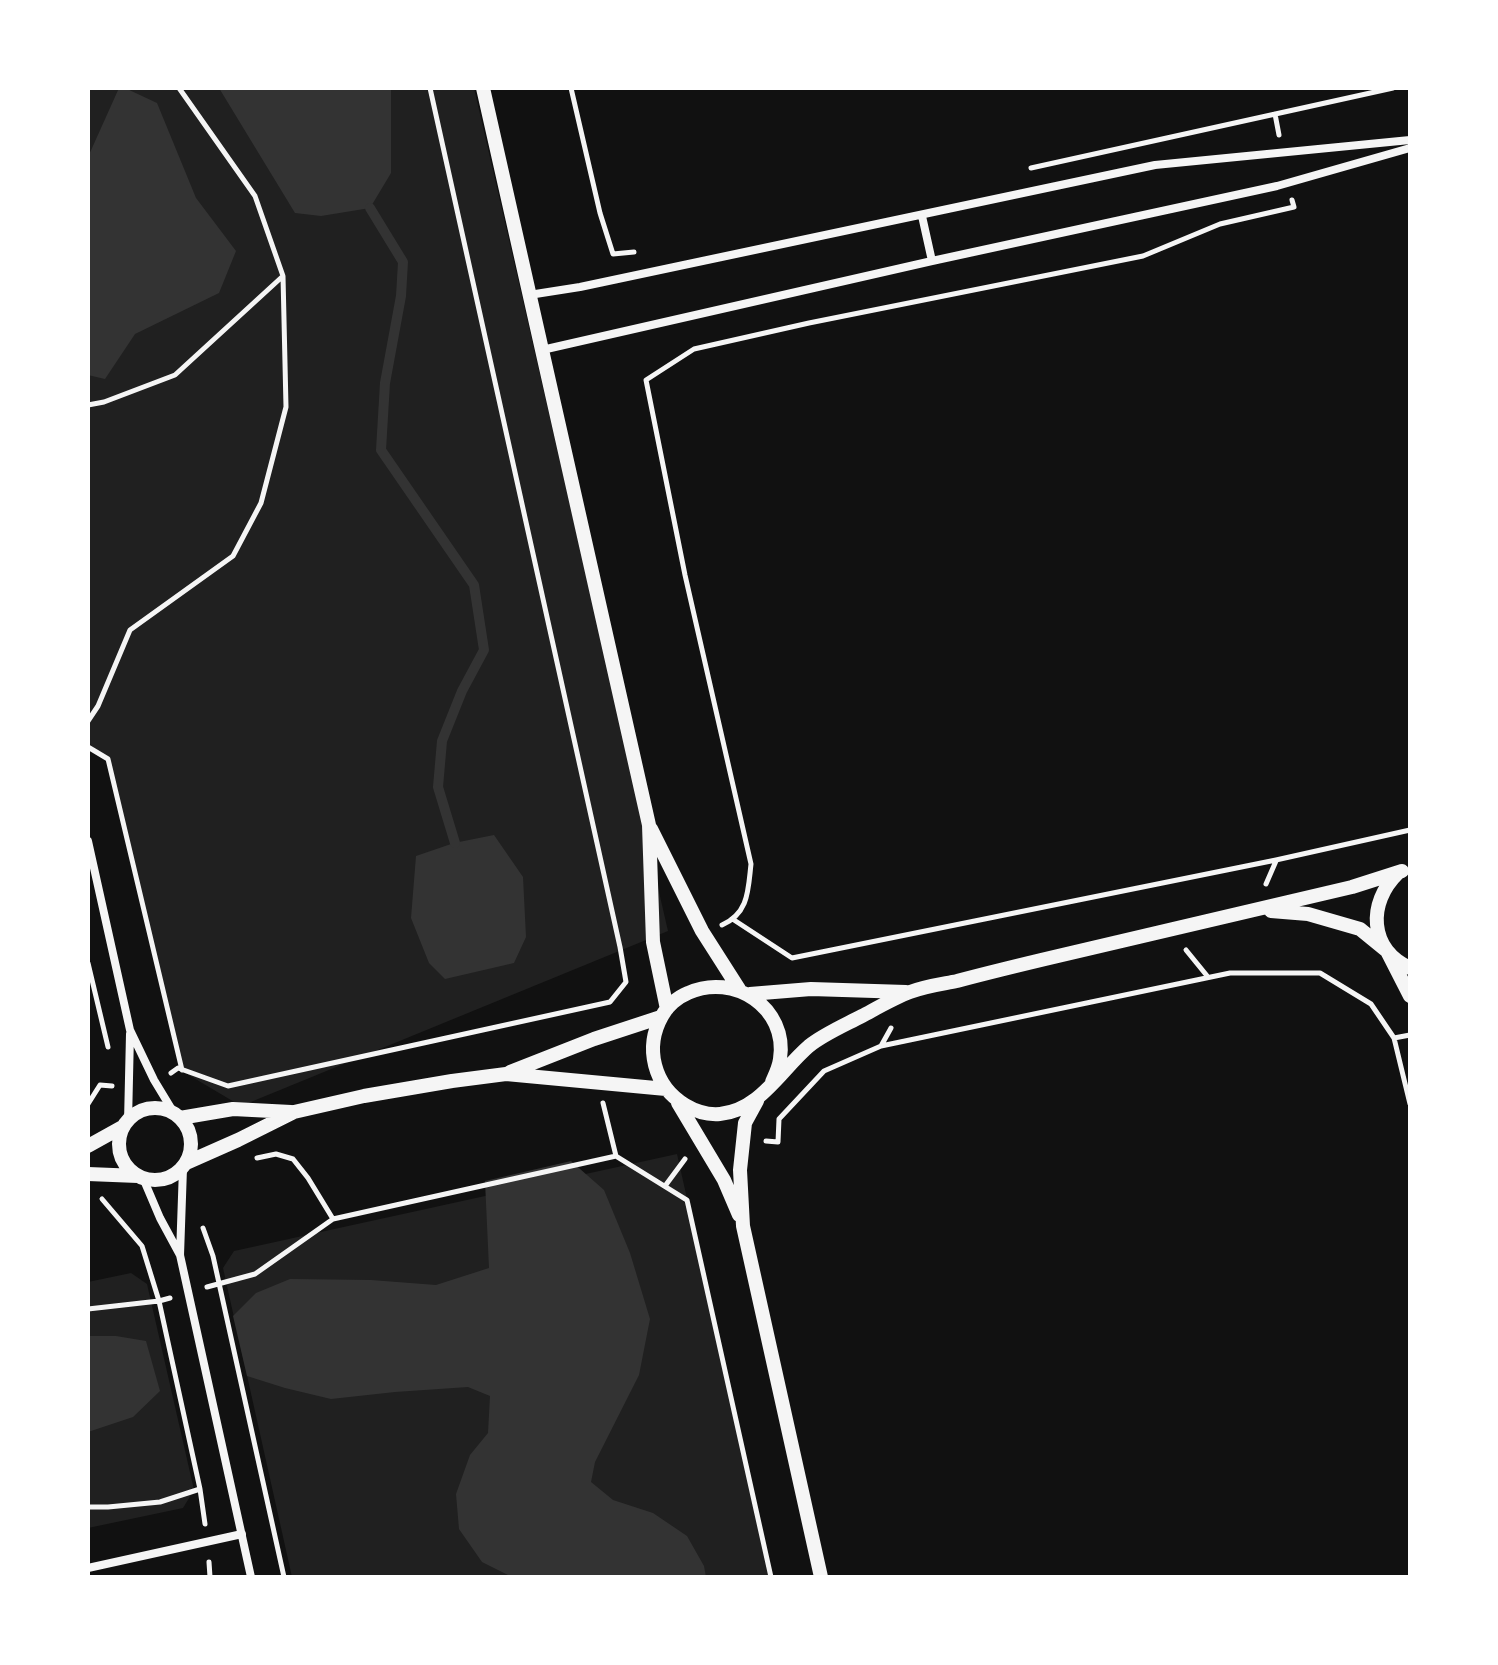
<!DOCTYPE html>
<style>
body{margin:0}
#map{position:relative;width:1498px;height:1665px;overflow:hidden;background:#111;font-family:"Open Sans",sans-serif}
canvas{display:block}
.frame{position:absolute;inset:0;border:90px solid #fff;pointer-events:none}
</style>
<div id="map">
<canvas width="1498" height="1665"></canvas>
<div class="frame"></div>
</div>
<script>
const context = document.querySelector('canvas').getContext('2d');
context.lineJoin = 'round';
function fill(path, color) { context.fillStyle = color; context.fill(path, 'evenodd'); }
function strokePath(path, color, width, dash) { context.strokeStyle = color; context.lineWidth = width; context.lineCap = dash ? 'butt' : 'round'; context.setLineDash(dash || []); context.stroke(path); }
const green = new Path2D(`
 M88 88H474L668 931 241 1106 182 1071 108 759 88 743Z
 M677 1154 772 1577H292L223 1268 234 1251Z
 M131 1273 147 1284 194 1490 183 1508 88 1528V1282Z`);
const water = new Path2D(`
 M119 88H125L157 103 196 198 236 251 219 293 135 334 105 379 88 375V157Z
 M219 88H391V173L370 208 321 216 295 213Z
 M494 835 523 877 526 937 514 963 445 979 429 963 411 918 416 856 454 843Z
 M571 1161 604 1190 630 1253 650 1319 639 1375 595 1462 591 1482 613 1500 653 1513 687 1536 704 1566 706 1577H512L482 1562 459 1529 456 1494 470 1455 488 1433 490 1396 468 1387 395 1392 331 1399 285 1388 247 1376 233 1316 256 1293 290 1279 371 1280 436 1285 489 1268 485 1181Z
 M88 1336H116L146 1341 160 1391 133 1417 88 1432Z`);
const stream = new Path2D(`
 M370 208 403 262 401 296 385 383 381 450 474 585 484 650 462 691 442 741 438 787 455 843`);
const path = new Path2D(`
 M571 88 600 213 613 254 634 252
 M1275 114 1279 135
 M1031 168 1393 88
 M88 405 104 402 175 375 283 276 255 196 179 88
 M88 721 98 706 130 630 233 556 261 503 286 407 283 276
 M88 747 108 759 182 1070
 M1266 884 1276 861
 M734 920 792 958 1276 860 1410 830
 M722 925C749 913 748 890 751 864L685 575 646 380 694 349 809 323 1143 256 1220 224 1294 207 1292 200
 M1186 950 1208 977
 M88 963 108 1047
 M1394 1038 1410 1104
 M881 1046 891 1028
 M171 1073 178 1068 228 1086 610 1002 626 982 620 947 430 88
 M603 1103 616 1156 687 1200 771 1577
 M88 1104 100 1085 112 1086
 M766 1141 778 1142 779 1119 824 1071 881 1046 1230 973H1320L1371 1004 1394 1038 1410 1035
 M257 1158 276 1154 293 1159 308 1178 333 1219 616 1156
 M665 1186 685 1159
 M203 1228 213 1256 284 1577
 M207 1287 255 1274 333 1219
 M88 1309 159 1301 142 1246 102 1199
 M200 1489 205 1524
 M88 1507H108L160 1502 200 1489 159 1301 170 1298
 M209 1562 210 1577`);
const minor = new Path2D(`
 M922 216 932 261
 M529 295 580 287 1155 165 1410 140
 M542 350 932 261 1277 186 1410 148
 M88 841 130 1030 154 1080 174 1113
 M128 1122 130 1034
 M183 1168 180 1255 251 1577
 M143 1178 160 1218 180 1255
 M88 1568 242 1534`);
const tertiary = new Path2D(`
 M483 88 649 825 653 942 667 1009
 M651 829 702 931 739 989
 M1398 873C1367 903 1369 949 1410 968
 M1271 911 1308 914 1360 929 1387 951 1410 996
 M750 994 811 989 906 992
 M510 1072 594 1039 661 1017
 M772 1082C775 1075 779 1067 780 1059 788 1008 734 972 688 993 678 997 667 1006 662 1016 644 1048 654 1086 685 1105 695 1111 708 1115 720 1114 760 1110 780 1071 809 1046 824 1034 845 1025 862 1016 877 1008 894 998 910 992 925 986 942 984 957 981 991 972 1024 964 1058 956 1156 933 1254 910 1352 887L1402 871
 M757 1101 745 1123 740 1170 743 1226 821 1577
 M678 1103 724 1180 739 1215
 M119 1144a36 36 0 1 1 72 0a36 36 0 1 1-72 0Z
 M180 1118 233 1109 291 1112
 M88 1146 124 1126
 M186 1163 238 1140 294 1112 364 1096 452 1081 506 1074 666 1089
 M88 1174 138 1176`);
fill(green, '#202020');
fill(water, '#333');
strokePath(stream, '#333', 10);
strokePath(path, '#f5f5f5', 5);
strokePath(minor, '#f5f5f5', 8);
strokePath(tertiary, '#f5f5f5', 14);
</script>
